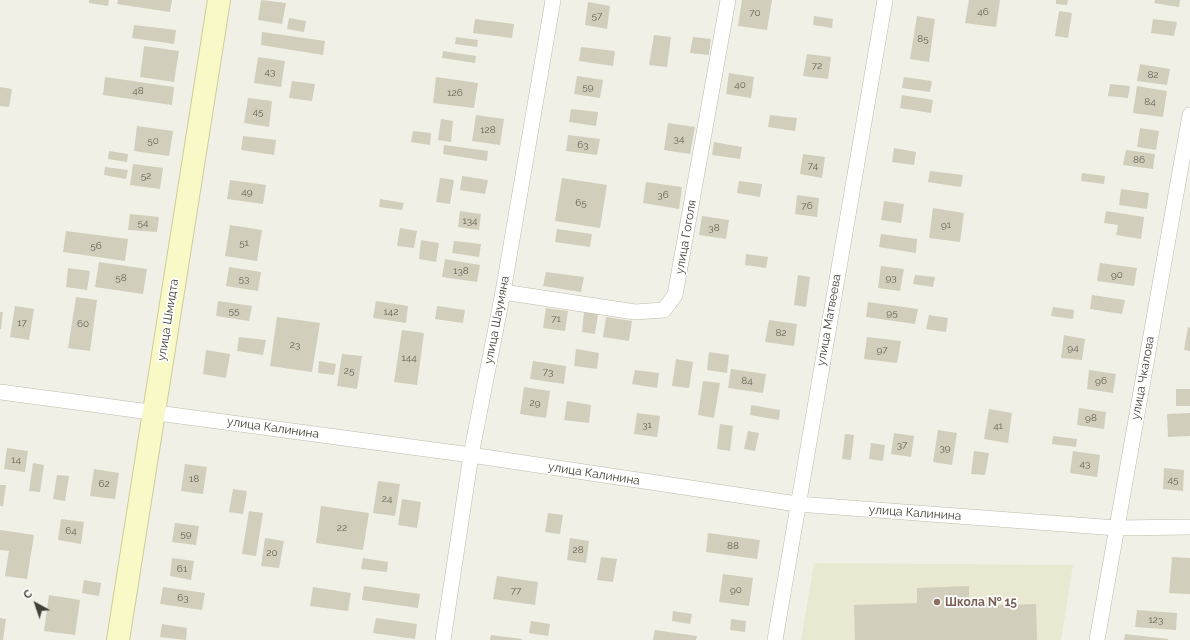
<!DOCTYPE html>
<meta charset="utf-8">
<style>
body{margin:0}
#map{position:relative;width:1190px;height:640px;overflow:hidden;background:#f1f0e6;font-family:Raleway,sans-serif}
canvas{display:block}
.north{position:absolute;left:16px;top:584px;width:40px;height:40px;-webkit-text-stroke:3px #fff;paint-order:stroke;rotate:320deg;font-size:11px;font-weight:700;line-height:16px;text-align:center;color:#434136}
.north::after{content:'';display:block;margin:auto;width:14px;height:18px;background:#434136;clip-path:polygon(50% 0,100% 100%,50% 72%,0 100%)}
</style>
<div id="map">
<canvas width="1190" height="640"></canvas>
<div class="north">С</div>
</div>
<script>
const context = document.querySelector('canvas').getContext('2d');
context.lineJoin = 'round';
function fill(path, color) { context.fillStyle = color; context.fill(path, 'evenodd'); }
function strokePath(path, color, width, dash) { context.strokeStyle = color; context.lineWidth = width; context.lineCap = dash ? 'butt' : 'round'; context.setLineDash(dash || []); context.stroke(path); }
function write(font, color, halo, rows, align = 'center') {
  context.font = font + ' Raleway,sans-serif'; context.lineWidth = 3.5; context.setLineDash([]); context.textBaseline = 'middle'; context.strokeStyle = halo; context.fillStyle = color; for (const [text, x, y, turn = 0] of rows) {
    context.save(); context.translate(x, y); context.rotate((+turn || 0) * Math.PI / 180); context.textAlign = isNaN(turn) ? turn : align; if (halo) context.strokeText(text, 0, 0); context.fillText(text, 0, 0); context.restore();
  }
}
const education = new Path2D(`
 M814 563 1073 565 1061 640H801Z`);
const building = new Path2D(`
 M89 0H109L108 6 89 3Z
 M118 0H172L170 12 117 4Z
 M261 0 286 3 282 24 258 20Z
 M742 0H772L767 30 738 26Z
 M969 0H1000L996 27 965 23Z
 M1056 0H1068L1067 5 1056 4Z
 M1155 0H1180L1179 7 1154 3Z
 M588 2 610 6 607 29 585 25Z
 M1059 11 1072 13 1068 38 1055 36Z
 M814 16 833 19 832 28 813 25Z
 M917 16 935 19 929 62 910 59Z
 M289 18 306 21 304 32 287 29Z
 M475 19 514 24 512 38 473 33Z
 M1153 19 1177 22 1174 36 1151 33Z
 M134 25 176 30 174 44 132 38Z
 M262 32 325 41 323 55 261 45Z
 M654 35 671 37 667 67 649 65Z
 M456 37 478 40 477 47 455 44Z
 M693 37 711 39 709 55 690 53Z
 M144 46 179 51 174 82 140 77Z
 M581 47 615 51 613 66 579 61Z
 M443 51 476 56 475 63 442 58Z
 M807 54 831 57 828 79 803 76Z
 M258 57 285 61 281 87 254 83Z
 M1140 64 1170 69 1167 85 1137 81Z
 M729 73 754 77 751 98 726 94Z
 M577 76 603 80 600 98 574 94Z
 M105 77 174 87 172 105 103 95Z
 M436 77 478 83 474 108 433 103Z
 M904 77 932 81 930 92 902 88Z
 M292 81 315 84 312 101 289 98Z
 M1110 84 1130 86 1128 98 1108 96Z
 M1137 86 1167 91 1163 117 1133 113Z
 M0 87 12 89 9 107 0 106Z
 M902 95 933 100 931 113 900 108Z
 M248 98 272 101 269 127 244 123Z
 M571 109 598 112 596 126 569 122Z
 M476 115 504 119 500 145 472 141Z
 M770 115 797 118 795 131 768 127Z
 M441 119 453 121 451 142 438 140Z
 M668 123 695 127 690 154 664 150Z
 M137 126 173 131 169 156 134 151Z
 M1140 128 1159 131 1156 150 1137 147Z
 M413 131 431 133 430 145 411 142Z
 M568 135 600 139 597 155 566 151Z
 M243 136 276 140 274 155 241 150Z
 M714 142 742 147 740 159 712 155Z
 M444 145 488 151 487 161 443 154Z
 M894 148 916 152 914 165 892 162Z
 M1126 150 1155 154 1153 169 1123 165Z
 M109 151 128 154 127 162 108 159Z
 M803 154 825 157 822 178 800 174Z
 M133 164 163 168 160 189 130 185Z
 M105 167 128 170 126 179 104 175Z
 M930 171 963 175 961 187 928 182Z
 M1082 173 1105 176 1104 184 1081 181Z
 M462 176 488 180 485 194 460 190Z
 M440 178 454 180 450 204 436 202Z
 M562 178 607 185 600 228 555 221Z
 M230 180 266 185 263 204 227 199Z
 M739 181 762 184 760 197 737 193Z
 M646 182 682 187 679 209 643 203Z
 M1121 189 1149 193 1147 209 1119 205Z
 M797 195 819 198 817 217 795 214Z
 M380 199 404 203 402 210 379 207Z
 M884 201 904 204 901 223 881 220Z
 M933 208 964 213 960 242 929 238Z
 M460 211 481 214 479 230 458 227Z
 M1106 211 1144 217 1141 239 1116 235 1118 225 1104 223Z
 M130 214 159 217 157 232 128 230Z
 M702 216 729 220 726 239 699 235Z
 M230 225 262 230 257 261 225 256Z
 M400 228 417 231 414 248 397 246Z
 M557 229 592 234 590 247 555 242Z
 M66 231 128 239 125 261 63 252Z
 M881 234 917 239 916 253 879 247Z
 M421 240 439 243 436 262 419 259Z
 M454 241 481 244 479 257 452 253Z
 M746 254 768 257 766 268 745 265Z
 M445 259 480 265 477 282 442 277Z
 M99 262 147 269 143 294 95 287Z
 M1100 263 1137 268 1134 286 1097 281Z
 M881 266 904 269 900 291 878 288Z
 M229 267 261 272 258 291 226 286Z
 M68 268 90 271 87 290 66 287Z
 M546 272 584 277 581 292 543 286Z
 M798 275 810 277 806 307 794 305Z
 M915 275 935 277 933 287 913 284Z
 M1092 295 1125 300 1122 314 1090 309Z
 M76 297 97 300 90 351 68 348Z
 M218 301 252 306 249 321 216 316Z
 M376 301 408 306 406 323 373 318Z
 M868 302 918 309 915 324 866 317Z
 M15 306 34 309 29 340 10 337Z
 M437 306 465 310 463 323 435 319Z
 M1053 307 1074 310 1073 319 1051 316Z
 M546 308 568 311 565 331 543 328Z
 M0 312H3L1 329H0Z
 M584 312 598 314 595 334 582 332Z
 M929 315 948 318 946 332 926 329Z
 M277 317 320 323 312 372 270 366Z
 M606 317 632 321 629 341 603 337Z
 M769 320 797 324 794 346 765 342Z
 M1188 327 1190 328V351L1184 350Z
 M402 330 424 333 417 385 394 382Z
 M1064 335 1085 339 1082 360 1061 358Z
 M239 337 266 340 263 355 237 351Z
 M867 337 901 341 897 363 864 359Z
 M576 349 599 353 597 369 574 366Z
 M206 350 230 354 226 378 203 374Z
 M709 352 729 355 727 373 707 370Z
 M342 354 362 356 357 389 337 386Z
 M676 359 693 362 689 388 672 386Z
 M319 361 336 364 334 375 318 373Z
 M533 361 566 366 564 384 530 379Z
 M731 369 766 374 763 393 728 388Z
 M635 370 659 373 657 388 632 384Z
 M1089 370 1116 374 1113 393 1087 389Z
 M703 381 720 383 714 418 698 415Z
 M524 387 550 391 546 418 520 414Z
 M1176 389H1190V406H1176Z
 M567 401 591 405 589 423 564 420Z
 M751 405 780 410 779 420 750 415Z
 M1079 408 1106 412 1104 429 1077 425Z
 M989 409 1012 413 1008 443 984 439Z
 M637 413 660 416 657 437 634 434Z
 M1190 413V436L1168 437 1167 414Z
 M720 424 733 426 730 451 717 449Z
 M938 430 957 433 952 465 933 462Z
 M748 431 759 433 755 451 744 449Z
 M894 433 914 436 911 457 891 454Z
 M845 434 854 435 851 460 842 459Z
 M1053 436 1077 439 1076 447 1052 444Z
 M871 443 885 445 883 461 869 459Z
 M7 448 28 451 25 472 4 469Z
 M974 451 989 453 985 475 971 474Z
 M1073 451 1100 455 1097 477 1070 473Z
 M33 463 44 465 40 492 29 491Z
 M185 464 207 467 203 494 181 491Z
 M1164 468 1184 470 1183 491 1163 489Z
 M94 469 119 473 115 499 90 496Z
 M57 475 69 476 65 501 53 499Z
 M378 481 400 484 395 516 373 513Z
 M0 485H6L3 506H0Z
 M233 489 247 491 243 514 229 512Z
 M402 499 421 502 417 528 398 525Z
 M321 506 369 513 363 550 316 543Z
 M249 511 263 513 256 556 242 554Z
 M548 513 563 515 560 534 545 532Z
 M61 519 84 522 81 544 58 540Z
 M175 523 199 526 196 545 172 542Z
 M0 530 34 535 27 579 5 576 9 551 0 550Z
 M708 533 760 540 757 559 706 552Z
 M265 538 284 541 279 568 261 566Z
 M570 538 589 541 586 563 567 560Z
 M601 557 617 559 613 582 597 580Z
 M1172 557 1190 558V594L1169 593Z
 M172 558 194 561 191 580 170 576Z
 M363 558 388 562 387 572 361 569Z
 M723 574 753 578 749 606 719 602Z
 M497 576 538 582 535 605 493 599Z
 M84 580 101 583 99 596 82 593Z
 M364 586 420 594 418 608 362 600Z
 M969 586V606L1036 604 1037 640H855L854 605 917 603V588Z
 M163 587 205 593 202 610 160 604Z
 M313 587 351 593 348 611 310 606Z
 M49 595 80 600 75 635 44 631Z
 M1137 610 1177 613 1176 630 1135 627Z
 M673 611 692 614 690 624 672 621Z
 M0 618 6 619 3 640H0Z
 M376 618 417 624 415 639 373 633Z
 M731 619 746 621 745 632 730 630Z
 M531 621 550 624 548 636 529 633Z
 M162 624 187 628 186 640 160 637Z
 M655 630 697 636 696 640H653Z
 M1125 634 1168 639V640H1124Z
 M491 635 522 639V640H490Z`);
const street = new Path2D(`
 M503 292 635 312 664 310 675 295 728 0
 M0 392 471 455 797 504 1117 528 1190 527
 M443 640 471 455 503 292 553 0
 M775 640 885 0
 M1097 640 1190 115`);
const secondary = new Path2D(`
 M118 640 219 0`);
const markers = [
 [937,602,4,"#8d6e63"]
];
const numberNames = [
 ["46",983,12],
 ["70",755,13],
 ["57",597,16],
 ["85",923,39],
 ["72",817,66],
 ["43",270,72],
 ["82",1153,75],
 ["40",740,85],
 ["59",588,87],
 ["48",138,91],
 ["126",455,93],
 ["84",1150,102],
 ["45",258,112],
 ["128",488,130],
 ["34",679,139],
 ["50",153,141],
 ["63",583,145],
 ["86",1139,160],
 ["74",813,166],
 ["52",146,176],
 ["49",247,192],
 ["36",663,195],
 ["65",581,203],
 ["76",807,206],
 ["134",470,221],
 ["54",143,223],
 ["91",946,225],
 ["38",714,228],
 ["51",244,243],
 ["56",96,246],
 ["138",461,271],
 ["90",1117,275],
 ["58",121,278],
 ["93",891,278],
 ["53",244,279],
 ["55",234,311],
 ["142",391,312],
 ["95",892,313],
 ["71",556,319],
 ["17",22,323],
 ["60",83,324],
 ["82",781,333],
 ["23",295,345],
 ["94",1073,348],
 ["97",882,350],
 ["144",409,358],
 ["25",349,371],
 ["73",548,372],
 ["84",747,381],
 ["96",1101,381],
 ["29",535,403],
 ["98",1091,418],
 ["31",647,425],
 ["41",998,426],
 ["37",902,445],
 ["39",945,448],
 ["14",16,460],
 ["43",1085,464],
 ["18",194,479],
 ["45",1173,480],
 ["62",104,484],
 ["24",387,499],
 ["22",342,528],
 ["64",71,531],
 ["59",186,534],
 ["88",733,546],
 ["28",578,550],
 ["20",272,553],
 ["61",182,569],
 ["90",736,590],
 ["77",516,591],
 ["63",183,598],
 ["123",1156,620]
];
const streetNames = [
 ["улица Гоголя",686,237,-80],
 ["улица Шмидта",168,320,-81],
 ["улица Шаумяна",497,320,-79],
 ["улица Матвеева",829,320,-80],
 ["улица Чкалова",1143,378,-80],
 ["улица Калинина",273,428,8],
 ["улица Калинина",594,474,9],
 ["улица Калинина",915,513,4]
];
const educationNames = [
 ["Школа № 15",945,602]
];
fill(education, '#e9e8d1');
fill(building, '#d1cebc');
strokePath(street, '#bbbaa9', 16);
strokePath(secondary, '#cdcb99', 24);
strokePath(street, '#fff', 15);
strokePath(secondary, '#f9f9c7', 22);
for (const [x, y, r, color] of markers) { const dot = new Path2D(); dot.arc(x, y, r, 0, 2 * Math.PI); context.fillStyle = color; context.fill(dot); strokePath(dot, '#fff', 1.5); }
write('10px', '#666458', null, numberNames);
write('12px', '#434136', '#fff', streetNames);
write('bold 12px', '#785e54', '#fff', educationNames, 'left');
</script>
